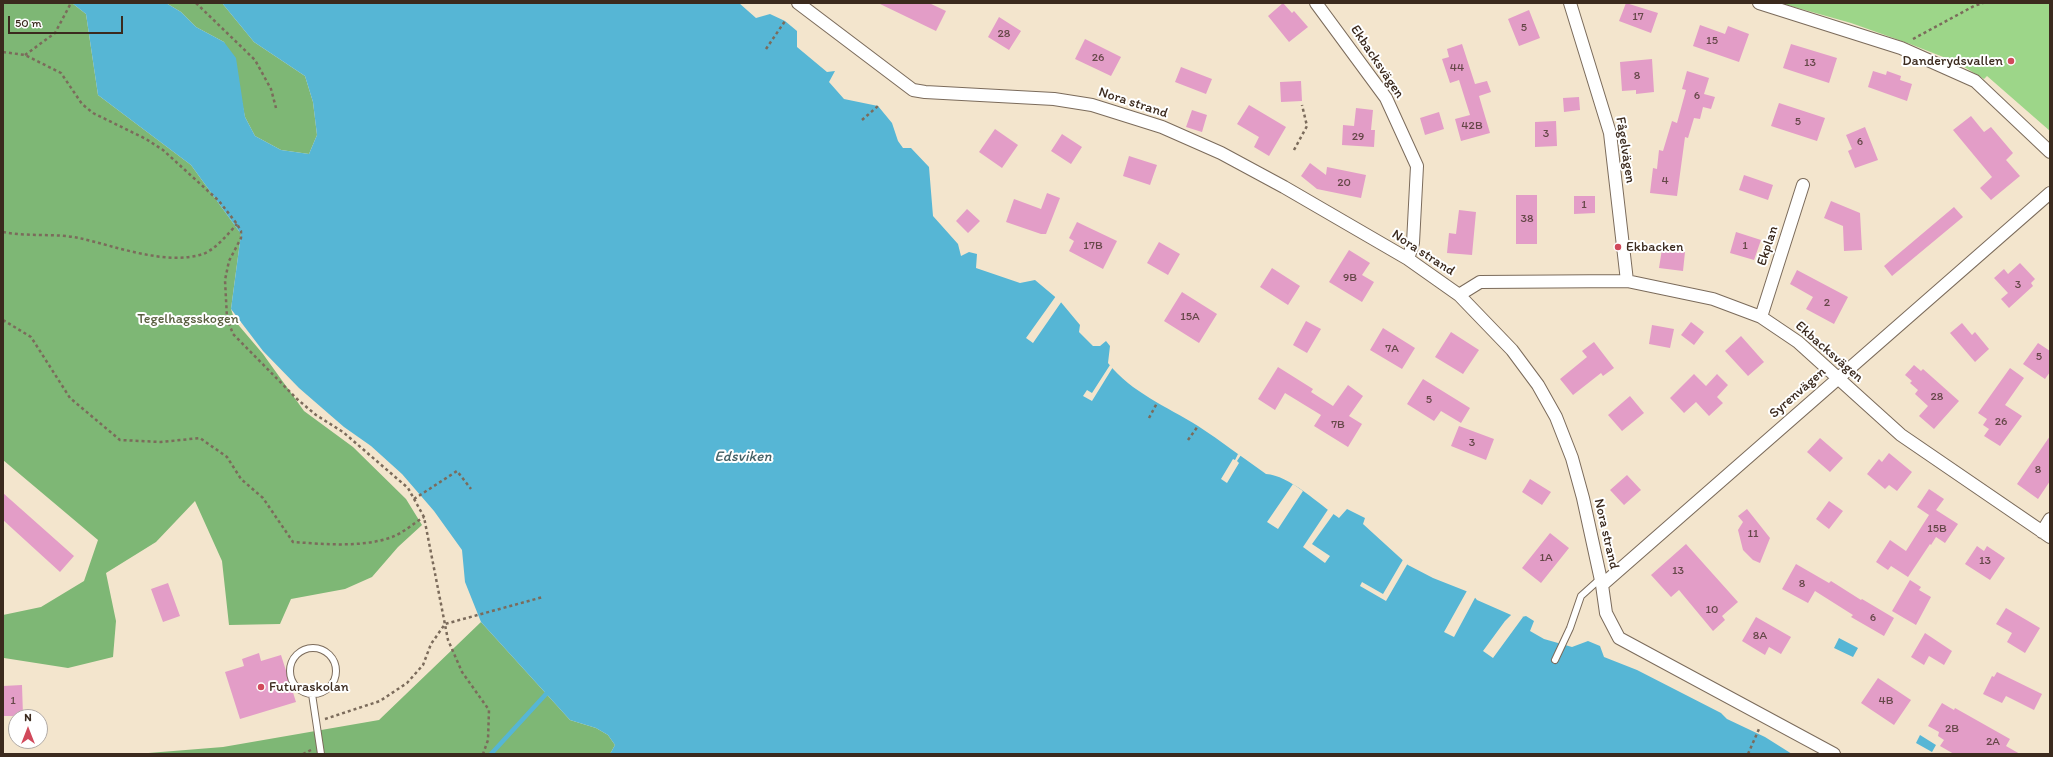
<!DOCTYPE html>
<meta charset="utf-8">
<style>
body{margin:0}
#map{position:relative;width:2053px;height:757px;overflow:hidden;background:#f3e5cd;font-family:Itim,sans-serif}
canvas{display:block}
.frame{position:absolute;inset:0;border:4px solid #3b2a1e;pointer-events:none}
.north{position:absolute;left:8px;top:709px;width:40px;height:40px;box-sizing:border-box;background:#fff;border:1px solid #b1aaa5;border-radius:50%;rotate:0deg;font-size:11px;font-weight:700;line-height:16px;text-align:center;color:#3b2a1e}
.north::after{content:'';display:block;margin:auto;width:14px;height:18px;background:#d1495b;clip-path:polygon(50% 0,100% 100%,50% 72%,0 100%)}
.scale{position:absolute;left:8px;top:16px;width:115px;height:18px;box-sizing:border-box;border:2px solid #3b2a1e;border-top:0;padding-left:5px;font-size:12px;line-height:14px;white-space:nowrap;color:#3b2a1e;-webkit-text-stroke:3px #fff;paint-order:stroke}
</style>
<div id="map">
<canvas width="2053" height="757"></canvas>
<div class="frame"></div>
<div class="north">N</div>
<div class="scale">50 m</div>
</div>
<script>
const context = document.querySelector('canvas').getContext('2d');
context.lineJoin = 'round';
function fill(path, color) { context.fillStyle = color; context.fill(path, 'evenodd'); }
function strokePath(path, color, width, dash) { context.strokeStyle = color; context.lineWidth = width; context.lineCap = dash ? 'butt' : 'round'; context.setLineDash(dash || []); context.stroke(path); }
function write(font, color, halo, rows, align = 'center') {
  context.font = font + ' Itim,sans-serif'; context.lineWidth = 4; context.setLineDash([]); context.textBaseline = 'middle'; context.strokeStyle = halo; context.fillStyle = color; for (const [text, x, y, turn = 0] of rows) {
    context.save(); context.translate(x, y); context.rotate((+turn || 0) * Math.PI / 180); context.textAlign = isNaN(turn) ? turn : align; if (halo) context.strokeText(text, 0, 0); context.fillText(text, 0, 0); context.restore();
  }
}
const green = new Path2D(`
 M1780 3H2050V131L1987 76 1984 79 1956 62 1910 44 1851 23Z`);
const forest = new Path2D(`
 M6 3H72L86 14 98 95 191 165 241 234 231 309 235 321 263 354 304 411 353 447 406 499 422 525 398 547 372 577 345 589 291 599 280 624 229 625 222 561 195 501 156 542 106 573 116 621 113 657 68 668 4 658 3 615 41 607 84 581 98 540 3 460V4Z
 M166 3H222L254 42 305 76 313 102 317 135 309 154 281 150 255 136 245 117 240 93 224 42 196 27 181 12Z
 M481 622 570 720 596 728 608 735 615 745 610 754H136L223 747 379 720Z`);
const water = new Path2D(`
 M72 3H166L181 12 196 27 224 42 236 58 245 117 255 136 281 150 309 154 317 135 313 102 305 76 254 42 222 3H739L756 18 770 14 785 21 797 31V47L827 72 835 71 829 82 844 99 878 106 892 123 898 141 903 148H911L929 167 933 216 958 244 961 256 969 252 977 254 976 268 1020 283 1035 280 1060 301 1080 325 1079 332 1093 346H1100L1106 341 1110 346 1108 363C1132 393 1166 406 1198 426 1221 441 1243 458 1266 474 1289 475 1320 505 1339 518L1347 509 1365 518 1363 524 1408 565 1433 578 1471 593 1477 600 1518 618 1526 616 1534 621 1530 631 1544 639 1572 647 1588 641 1600 646 1604 657 1637 670 1721 713 1727 719 1765 737 1792 754H610L615 745 608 735 596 728 570 720 481 622 465 582 462 550 434 511 402 474 371 446 344 427 299 388 263 351 231 309 241 234 191 165 98 95 86 14Z
 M1839 638 1858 648 1853 657 1834 648Z
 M1920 735 1936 745 1932 752 1916 743Z`);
const pier = new Path2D(`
 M1056 296 1062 301 1033 343 1026 338Z
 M1110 365 1113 367 1092 401 1083 396 1087 390 1092 393Z
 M1238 454 1241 455 1237 461 1239 463 1227 483 1221 479 1233 459 1235 460Z
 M1293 484 1303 491 1278 529 1267 522Z
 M1329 508 1335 512 1312 544 1330 556 1325 563 1303 547Z
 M1404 558 1408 563 1386 601 1360 586 1362 582 1383 594Z
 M1468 589 1473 591 1476 596 1454 637 1444 632Z
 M1512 614 1523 617 1493 658 1483 651 1505 621Z`);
const stream = new Path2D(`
 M491 754 546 694`);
const building = new Path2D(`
 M878 3H929L946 11 936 31Z
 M1283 3 1292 13 1294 11 1308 27 1289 42 1268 16Z
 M1626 3 1658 13 1651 33 1619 21Z
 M1529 10 1540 38 1519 46 1508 19Z
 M999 17 1021 31 1009 50 988 37Z
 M1700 25 1725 34 1728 26 1749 34 1739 62 1693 46Z
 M1085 39 1121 57 1111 76 1075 59Z
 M1462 44 1475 84 1487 81 1491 92 1479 96 1490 133 1461 141 1455 119 1470 115 1459 80 1450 83 1442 59 1449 57 1447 49Z
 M1791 44 1837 58 1829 83 1783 68Z
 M1652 59 1654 92 1636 94V90L1622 91 1620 62Z
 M1181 67 1212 79 1206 94 1175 82Z
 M1687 71 1709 78 1704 94 1715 97 1711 109 1703 107 1700 119 1694 118 1688 138 1685 137 1677 196 1650 193 1653 168 1657 169 1659 150 1663 151 1672 121 1677 123 1686 90 1682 89Z
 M1873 71 1886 75 1887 71 1901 76 1900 80 1912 84 1907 101 1868 87Z
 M1301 81 1302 101 1281 102 1280 82Z
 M1579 97 1580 110 1564 112 1563 98Z
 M1779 103 1825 118 1817 141 1771 126Z
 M1249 105 1286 127 1269 156 1254 147 1259 137 1237 124Z
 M1356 108 1373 110 1371 130H1375L1374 147 1342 145 1343 125 1354 126Z
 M1192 110 1207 115 1202 132 1186 127Z
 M1439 112 1444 129 1425 135 1420 118Z
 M1971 116 1984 132 1991 127 2013 153 2006 160 2020 176 1991 200 1980 188 1992 177 1953 130Z
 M1556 121 1557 146 1535 147V122Z
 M1865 127 1878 160 1855 168 1848 151 1852 149 1846 135Z
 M995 129 1018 145 1002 168 979 152Z
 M1062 134 1082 147 1071 164 1051 151Z
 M1129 156 1157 165 1150 185 1123 176Z
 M1310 163 1326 175 1327 167 1366 175 1361 198 1317 189 1301 176Z
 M1744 175 1773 185 1768 200 1739 190Z
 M1047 193 1060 198 1046 234H1041L1006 222 1014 199 1041 209Z
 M1516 195H1537V244H1516Z
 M1574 196H1595V213L1574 214Z
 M1831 201 1860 213 1862 250 1844 251 1843 226 1824 218Z
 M1954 207 1963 217 1892 276 1884 266Z
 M967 209 980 221 968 233 956 221Z
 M1459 210 1476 212 1472 255 1447 253 1449 233 1456 234Z
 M1077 222 1117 241 1103 269 1069 251 1074 241 1069 238Z
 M1736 232 1761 240 1754 260 1730 253Z
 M1159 242 1180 254 1168 275 1147 263Z
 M1662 249 1685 252 1683 271 1659 268Z
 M1349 250 1370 263 1362 275 1374 282 1362 302 1329 282Z
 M2020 263 2035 279 2031 283 2033 286 2009 308 2001 299 2008 293 1994 278 2004 269 2008 274Z
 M1272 268 1300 286 1288 305 1260 287Z
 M1797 270 1848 297 1834 324 1806 309 1813 297 1790 284Z
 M1182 292 1217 314 1199 343 1164 321Z
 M1306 321 1321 329 1307 353 1293 345Z
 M1691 322 1704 332 1694 345 1681 335Z
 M1962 323 1972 335 1975 332 1989 349 1975 362 1950 333Z
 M1652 325 1674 329 1670 348 1649 344Z
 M1383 328 1415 348 1402 369 1370 350Z
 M1451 332 1479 350 1463 374 1435 357Z
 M1741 336 1764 362 1748 376 1725 351Z
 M1594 342 1614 368 1603 376 1601 373 1573 395 1560 379 1587 357 1582 351Z
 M2038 343 2050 351V372L2045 379 2023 364Z
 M1914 365 1921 371 1923 369 1959 401 1934 429 1919 416 1928 406 1915 394 1918 390 1910 383 1912 381 1905 375Z
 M1278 367 1313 389 1311 392 1333 406 1348 385 1363 396 1349 416 1362 424 1348 447 1314 426 1321 415 1285 393 1275 410 1258 399Z
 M2010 368 2024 378 2005 405 2022 416 2000 446 1984 436 1989 429 1983 425 1987 419 1978 413Z
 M1694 374 1706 386 1717 374 1728 385 1717 397 1723 403 1709 416 1696 402 1684 413 1670 398Z
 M1423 379 1470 408 1461 423 1441 411 1434 421 1407 404Z
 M1630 396 1644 413 1622 431 1608 415Z
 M1459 426 1494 439 1486 460 1451 446Z
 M2050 436V481L2038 499 2017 484Z
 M1820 438 1843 458 1830 472 1807 452Z
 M1889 453 1912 472 1897 491 1889 485 1885 489 1867 474 1879 459 1882 462Z
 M1627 475 1641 490 1624 505 1610 490Z
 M1530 479 1551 492 1542 505 1522 492Z
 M1929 489 1944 499 1936 510 1958 524 1945 543 1936 537 1931 545 1930 544 1908 577 1891 566 1888 570 1876 562 1890 540 1906 551 1929 515 1917 507Z
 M3 493 74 556 60 572 3 520Z
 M1829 501 1843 511 1829 529 1816 519Z
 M1747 509 1770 538 1760 563 1753 560 1743 550 1738 530 1743 522 1738 516Z
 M1550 533 1569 548 1541 583 1522 568Z
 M1686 544 1738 602 1722 616 1725 620 1713 631 1679 590 1671 597 1651 575Z
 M1977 546 1984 551 1987 546 2005 558 1990 580 1965 564Z
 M1796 564 1829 583 1831 581 1861 600 1862 599 1894 618 1884 636 1851 617 1853 615 1815 591 1808 603 1782 589Z
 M1910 580 1921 587 1919 590 1931 597 1916 625 1892 611Z
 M168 583 180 616 163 622 151 589Z
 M2006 608 2040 628 2025 653 2007 642 2012 633 1996 624Z
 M1756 617 1791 637 1781 654 1769 647 1765 655 1742 641Z
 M1925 633 1952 651 1944 665 1929 656 1924 665 1911 657Z
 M259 653 261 661 281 655 296 702 240 719 225 672 244 666 242 659Z
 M1997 672 2042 694 2034 710 2006 696 2002 703 1983 694 1992 676 1994 677Z
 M1878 678 1911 700 1894 725 1861 703Z
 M22 685 23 716H3V686Z
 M1942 703 1954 710 1955 708 2010 739 2006 746 2020 754H1954L1940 746 1944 740 1938 736 1939 732 1928 726Z`);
const path = new Path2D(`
 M196 3 255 60 271 89 276 108
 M1913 39 1974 6 1983 3
 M766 49 785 21
 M3 52 25 55 61 73 82 104 93 113 146 139 163 150 219 201 237 224 241 231V238L229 261 225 280 227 318 233 334 297 399 316 415 343 432 408 488 424 517 448 640 462 672 489 710 488 740 483 754
 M25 55 55 33 71 3
 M862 120 878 106
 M1294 150 1307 126 1302 105
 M3 232C28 237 55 233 79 238 115 246 166 266 203 254 216 249 228 234 237 224
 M3 320 31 337 70 398 120 440 161 442 200 438 227 457 241 479 263 498 293 542C324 544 362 548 392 537 403 533 414 523 424 517
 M1149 418 1157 403
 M1188 440 1198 426
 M414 499 457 471 471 489
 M325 719 380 701 407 683 423 665 431 644 445 624 543 597
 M303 754 311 750
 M1748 754 1759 729`);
const lane = new Path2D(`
 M290 671a23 23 0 1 1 46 0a23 23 0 1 1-46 0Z
 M1555 660 1570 628 1581 596 1601 578
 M312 694 321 754`);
const street = new Path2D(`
 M798 3 913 90 925 92 1054 99 1092 105 1162 127 1221 153 1284 187 1408 259 1459 295 1512 350 1538 385 1556 417 1572 458 1583 498 1602 585 1606 613 1619 638 1834 754
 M1316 3 1386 98 1417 166 1413 243 1408 259
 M1570 3 1610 133 1627 281
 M1759 3 1901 48 1975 81 2050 152
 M1459 295 1480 282 1627 281 1713 299 1761 317 1798 342 1901 435 2050 537
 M1761 317 1803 185
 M2042 532 2050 519
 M1602 585 2050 193`);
const markers = [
 [2011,61,4,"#d1495b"],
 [1618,247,4,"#d1495b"],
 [261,687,4,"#d1495b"]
];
const numberNames = [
 ["17",1638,17],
 ["5",1524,28],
 ["28",1004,34],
 ["15",1712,41],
 ["26",1098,58],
 ["13",1810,63],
 ["44",1457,68],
 ["8",1637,76],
 ["6",1697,96],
 ["5",1798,122],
 ["42B",1472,126],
 ["3",1546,134],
 ["29",1358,137],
 ["6",1860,142],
 ["4",1665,181],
 ["20",1344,183],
 ["1",1584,205],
 ["38",1527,219],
 ["17B",1093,246],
 ["1",1745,246],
 ["9B",1350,278],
 ["3",2018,285],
 ["2",1827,303],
 ["15A",1190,317],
 ["7A",1392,349],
 ["5",2039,357],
 ["28",1937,397],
 ["5",1429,400],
 ["26",2001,422],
 ["7B",1338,425],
 ["3",1472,443],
 ["8",2038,470],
 ["15B",1937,529],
 ["11",1753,534],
 ["1A",1546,558],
 ["13",1985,561],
 ["13",1678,571],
 ["8",1802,584],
 ["10",1712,610],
 ["6",1873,618],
 ["8A",1760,636],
 ["1",13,701],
 ["4B",1886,701],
 ["2B",1952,729],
 ["2A",1993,742]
];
const poiNames = [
 ["Danderydsvallen",2003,61,"right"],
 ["Ekbacken",1626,247],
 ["Futuraskolan",269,687]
];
const streetNames = [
 ["Ekbacksvägen",1377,62,56],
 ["Nora strand",1133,103,18],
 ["Fågelvägen",1625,150,81],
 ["Ekplan",1768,246,-72],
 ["Nora strand",1423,253,33],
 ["Ekbacksvägen",1829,352,41],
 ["Syrenvägen",1798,393,-41],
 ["Nora strand",1606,534,77]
];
const parkNames = [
 ["Tegelhagsskogen",188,319]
];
const waterNames = [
 ["Edsviken",743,457]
];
fill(green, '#9dd689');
fill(forest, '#7eb775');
fill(water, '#56b6d5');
fill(pier, '#f3e5cd');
strokePath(stream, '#56b6d5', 4.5);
fill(building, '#e39dc7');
strokePath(lane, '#7b6b5b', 8);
strokePath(street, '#7b6b5b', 14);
strokePath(path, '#7b6b5b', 2.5, [3, 3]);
strokePath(lane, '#fff', 6);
strokePath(street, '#fff', 12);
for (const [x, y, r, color] of markers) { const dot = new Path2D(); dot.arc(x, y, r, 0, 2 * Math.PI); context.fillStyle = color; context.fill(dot); strokePath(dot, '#fff', 1.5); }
write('12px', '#654748', null, numberNames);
write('14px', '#3b2a1e', '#fff', poiNames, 'left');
write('14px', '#3b2a1e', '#fff', streetNames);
write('14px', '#585e3e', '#fff', parkNames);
write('italic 15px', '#466267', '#fff', waterNames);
</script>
